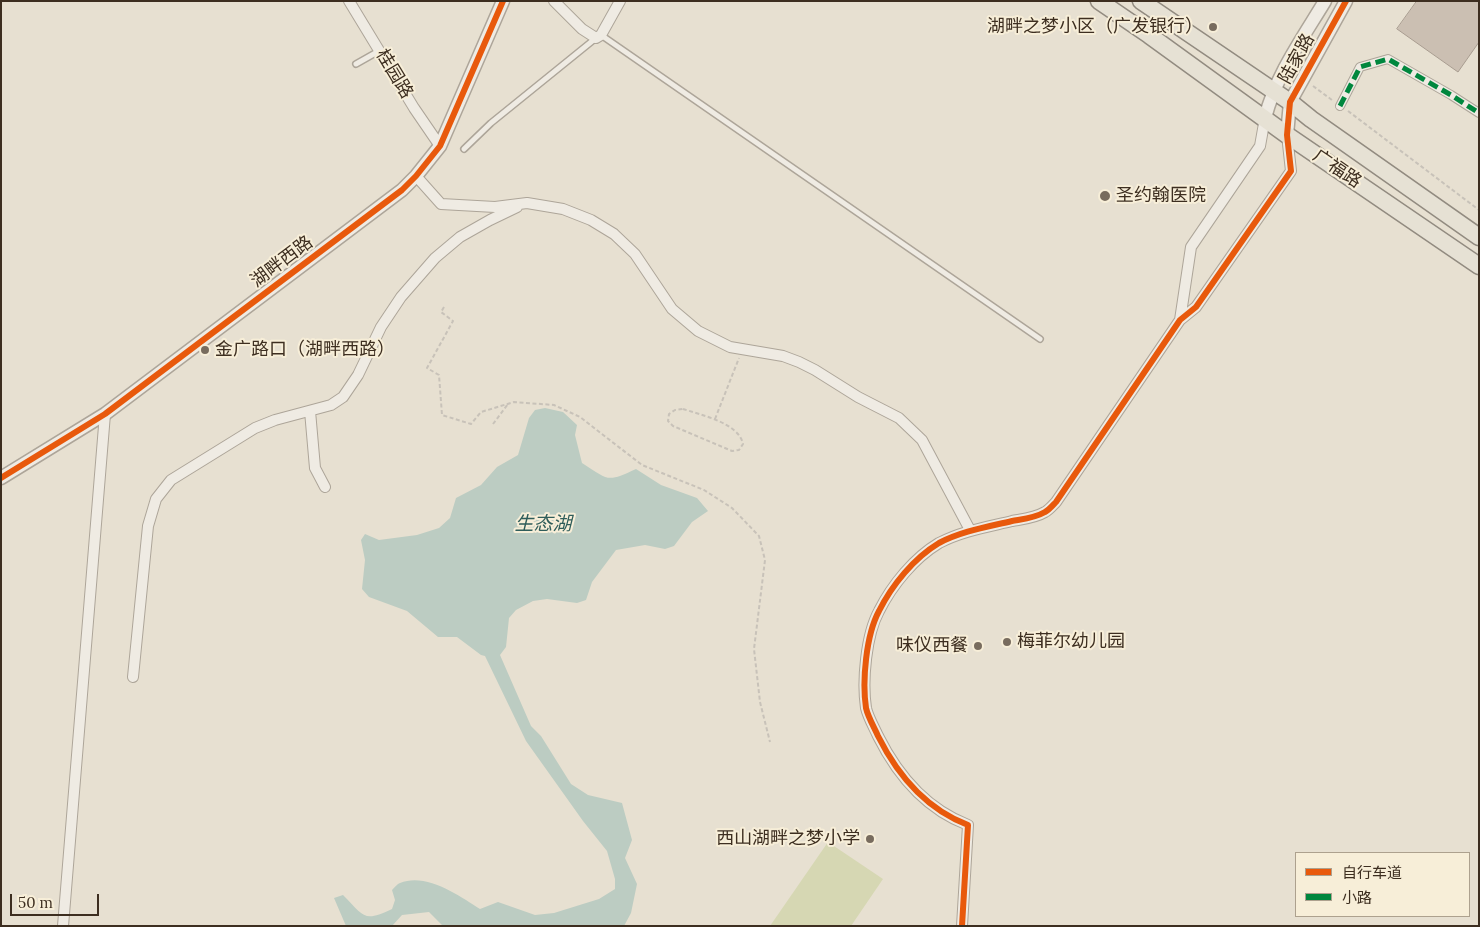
<!DOCTYPE html>
<meta charset="utf-8">
<style>
body{margin:0}
#map{position:relative;width:1480px;height:927px;overflow:hidden;background:#e7e0d1;font-family:Lora,"Noto Sans SC",serif}
canvas{display:block}
.frame{position:absolute;inset:0;border:2px solid #3d2e20;pointer-events:none}
.legend{position:absolute;left:1295px;top:852px;width:175px;height:65px;box-sizing:border-box;background:#f7eed8;border:1px solid #ada18e;margin:0;padding:6px 9px;list-style:none;font-size:15px;color:#3d2e20}
.legend li{display:flex;align-items:center;gap:10px;height:25px}
.legend b{width:25px;border:1px solid #ada18e}
.scale{position:absolute;left:10px;top:894px;width:89px;height:22px;box-sizing:border-box;border:2px solid #3d2e20;border-top:0;padding-left:6px;font-size:15px;line-height:18px;white-space:nowrap;color:#3d2e20;-webkit-text-stroke:4px #f7eed8;paint-order:stroke}
</style>
<div id="map">
<canvas width="1480" height="927"></canvas>
<div class="frame"></div>
<ul class="legend">
<li><b style="height:6px;background:#e8590c"></b>自行车道</li>
<li><b style="height:6px;background:#00873e"></b>小路</li>
</ul>
<div class="scale">50 m</div>
</div>
<script>
const context = document.querySelector('canvas').getContext('2d');
context.lineJoin = 'round';
function fill(path, color) { context.fillStyle = color; context.fill(path, 'evenodd'); }
function strokePath(path, color, width, dash) { context.strokeStyle = color; context.lineWidth = width; context.lineCap = dash ? 'butt' : 'round'; context.setLineDash(dash || []); context.stroke(path); }
function write(font, color, halo, rows, align = 'center') {
  context.font = font + ' Lora,"Noto Sans SC",serif'; context.lineWidth = 4; context.setLineDash([]); context.textBaseline = 'middle'; context.strokeStyle = halo; context.fillStyle = color; for (const [text, x, y, turn = 0] of rows) {
    context.save(); context.translate(x, y); context.rotate((+turn || 0) * Math.PI / 180); context.textAlign = isNaN(turn) ? turn : align; if (halo) context.strokeText(text, 0, 0); context.fillText(text, 0, 0); context.restore();
  }
}
const green = new Path2D(`
 M828 842 883 879 851 926H770Z`);
const water = new Path2D(`
 M545 408 563 412 577 425 575 435 582 463C609 480 606 483 636 469L661 485 697 498 708 511 692 522 674 546 665 549 645 545 616 550 592 582 586 600 577 603 547 599 533 601 516 610 509 618 506 647 500 655 531 726 541 736 571 784 588 795 622 803 632 840 625 858 637 884 631 913 624 926H443L429 912 402 915 392 926H346L334 898 343 895C364 916 363 923 392 909L395 900 392 890C394 888 397 884 400 883 426 872 460 896 480 909L498 902 535 915 554 913 599 899 615 889V879L607 851 583 821 526 741 485 656 481 655 457 637H438L407 611 369 597 362 589 365 560 361 540 365 534 379 540 417 535 439 528 450 518 456 498 481 485 497 467 518 455 529 418 535 410Z`);
const building = new Path2D(`
 M1417 1H1479V42L1458 72 1397 29Z`);
const path = new Path2D(`
 M1313 86 1332 100
 M1348 111 1479 210
 M444 307 441 312 453 321 427 368 439 375 442 415 471 424 481 412 514 402 554 405 580 417 642 465 704 490 732 508 759 536 765 560 754 649 760 702 770 742
 M683 409C701 415 739 423 743 444L739 450 732 451 673 426 668 421 669 414 675 410Z
 M715 419 739 358
 M493 424 508 404`);
const service = new Path2D(`
 M601 35 1040 339
 M356 64 379 51
 M464 149 491 123 596 38`);
const pedestrian = new Path2D(`
 M1340 106 1360 67 1388 59 1451 95 1479 113`);
const minor = new Path2D(`
 M349 1 414 108 440 146
 M554 1 582 29 596 38 601 35 620 1
 M416 176 441 204 495 207 527 203 563 209 591 220 614 234 635 254 672 309 698 331 730 347 783 356 799 362 815 370 858 397 899 418 922 440 970 530
 M1180 320 1191 247 1260 146 1265 118
 M310 411 315 468 325 487
 M133 677 148 526 156 499 171 480 255 428 275 420 331 405 343 397 358 375 381 327 401 297 435 258 460 237 490 220 517 207
 M63 926 105 414
 M962 926 968 825C926 809 897 774 878 736 874 727 868 717 866 708 862 681 866 635 879 611 892 585 914 558 939 543 962 531 987 527 1012 521 1023 519 1035 518 1045 512 1049 510 1053 505 1056 502L1180 320 1196 307 1291 171 1287 135`);
const tertiary = new Path2D(`
 M1265 118C1276 75 1302 39 1325 1
 M1287 135 1290 102 1346 1
 M1 478 105 414 402 190 416 176 440 146 503 1`);
const primary = new Path2D(`
 M1099 1 1149 35 1287 135 1479 266
 M1141 1 1290 102 1311 119 1479 237`);
const quiet = new Path2D(`
 M1340 106 1360 67 1388 59 1451 95 1479 113`);
const cycleway = new Path2D(`
 M1 478 105 414 402 190 416 176 440 146 503 1
 M962 926 968 825C926 809 897 774 878 736 874 727 868 717 866 708 862 681 866 635 879 611 892 585 914 558 939 543 962 531 987 527 1012 521 1023 519 1035 518 1045 512 1049 510 1053 505 1056 502L1180 320 1196 307 1291 171 1287 135 1290 102 1346 1`);
const markers = [
 [1213,27,5,"#786c5e"],
 [1105,196,6,"#786c5e"],
 [205,350,5,"#786c5e"],
 [1007,642,5,"#786c5e"],
 [978,646,5,"#786c5e"],
 [870,839,5,"#786c5e"]
];
const poiNames = [
 ["湖畔之梦小区（广发银行）",1203,27],
 ["圣约翰医院",1116,196,"left"],
 ["金广路口（湖畔西路）",215,350,"left"],
 ["梅菲尔幼儿园",1017,642,"left"],
 ["味仪西餐",968,646],
 ["西山湖畔之梦小学",860,839]
];
const streetNames = [
 ["陆家路",1297,59,-61],
 ["桂园路",394,74,59],
 ["广福路",1337,169,34],
 ["湖畔西路",282,262,-37]
];
const waterNames = [
 ["生态湖",543,525]
];
fill(green, '#d6d7b3');
fill(water, '#bcccc2');
fill(building, '#cbbfb2');
strokePath(building, '#a89c90', 1);
strokePath(service, '#ada599', 8);
strokePath(pedestrian, '#ada599', 10);
strokePath(minor, '#ada599', 12);
strokePath(tertiary, '#ada599', 15);
strokePath(primary, '#928b80', 19);
strokePath(path, '#c8c2b9', 2, [4, 2.5]);
strokePath(service, '#efebe3', 5);
strokePath(pedestrian, '#efebe3', 8);
strokePath(minor, '#efebe3', 10);
strokePath(tertiary, '#efebe3', 12);
strokePath(primary, '#e6e1d4', 16);
strokePath(quiet, '#00873e', 5, [10, 5]);
strokePath(cycleway, '#e8590c', 6);
for (const [x, y, r, color] of markers) { const dot = new Path2D(); dot.arc(x, y, r, 0, 2 * Math.PI); context.fillStyle = color; context.fill(dot); strokePath(dot, '#f7eed8', 2); }
write('18px', '#3d2e20', '#f7eed8', poiNames, 'right');
write('18px', '#3d2e20', '#f7eed8', streetNames);
write('italic 19px', '#2f5d5a', '#f7eed8', waterNames);
</script>
